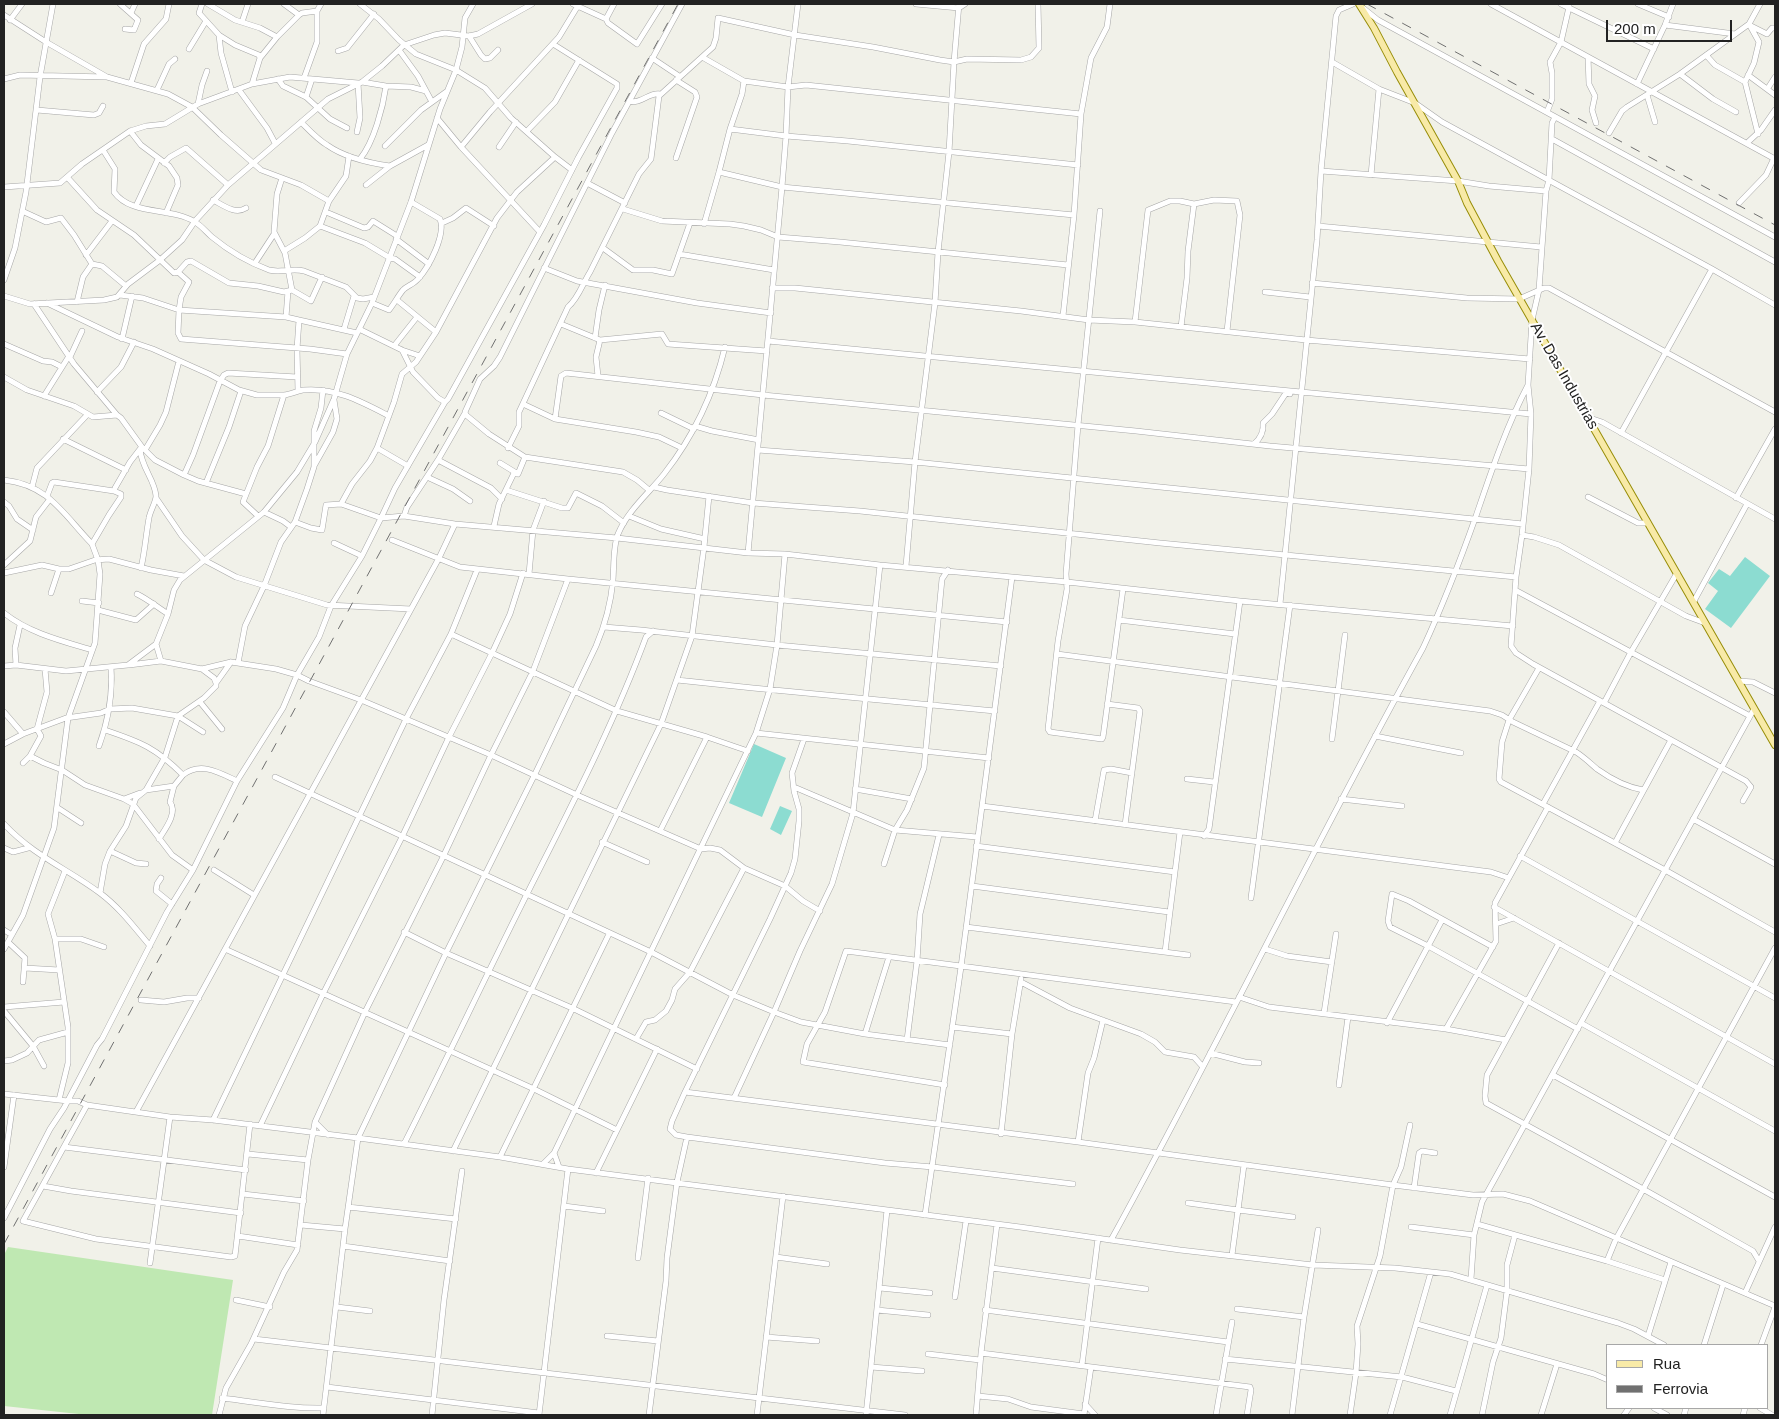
<!DOCTYPE html>
<style>
body{margin:0}
#map{position:relative;width:1779px;height:1419px;overflow:hidden;background:#f1f1e9;font-family:Arial,sans-serif}
canvas{display:block}
.frame{position:absolute;inset:0;border:5px solid #222;pointer-events:none}
.legend{position:absolute;left:1606px;top:1344px;width:162px;height:65px;box-sizing:border-box;background:#fff;border:1px solid #a7a7a7;margin:0;padding:6px 9px;list-style:none;font-size:15px;color:#222}
.legend li{display:flex;align-items:center;gap:10px;height:25px}
.legend b{width:25px;border:1px solid #a7a7a7}
.scale{position:absolute;left:1606px;top:20px;width:126px;height:22px;box-sizing:border-box;border:2px solid #222;border-top:0;padding-left:6px;font-size:15px;line-height:18px;white-space:nowrap;color:#222;-webkit-text-stroke:4px #fff;paint-order:stroke}
</style>
<div id="map">
<canvas width="1779" height="1419"></canvas>
<div class="frame"></div>
<ul class="legend">
<li><b style="height:6px;background:#f8eaa7"></b>Rua</li>
<li><b style="height:6px;background:#707070"></b>Ferrovia</li>
</ul>
<div class="scale">200 m</div>
</div>
<script>
const context = document.querySelector('canvas').getContext('2d');
context.lineJoin = 'round';
function fill(path, color) { context.fillStyle = color; context.fill(path, 'evenodd'); }
function strokePath(path, color, width, dash) { context.strokeStyle = color; context.lineWidth = width; context.lineCap = dash ? 'butt' : 'round'; context.setLineDash(dash || []); context.stroke(path); }
function write(font, color, halo, rows, align = 'center') {
  context.font = font + ' Arial,sans-serif'; context.lineWidth = 4; context.setLineDash([]); context.textBaseline = 'middle'; context.strokeStyle = halo; context.fillStyle = color; for (const [text, x, y, turn = 0] of rows) {
    context.save(); context.translate(x, y); context.rotate((+turn || 0) * Math.PI / 180); context.textAlign = isNaN(turn) ? turn : align; if (halo) context.strokeText(text, 0, 0); context.fillText(text, 0, 0); context.restore();
  }
}
const grass = new Path2D(`
 M8 1247 233 1280 212 1415H88L4 1406V1255Z`);
const pitch = new Path2D(`
 M1745 557 1770 576 1731 628 1705 609 1718 591 1708 583 1719 569 1730 576Z
 M754 744 786 758 762 817 729 803Z
 M780 806 792 811 781 835 770 829Z`);
const minor = new Path2D(`
 M120 4 138 20 134 30 125 29
 M202 4 199 13 219 35 235 45 259 55 260 58 252 84
 M208 4 235 20 260 28 277 37
 M284 4 299 15
 M360 4 379 19 399 40 416 54 456 70 485 88 511 118 555 157 572 170
 M573 4 606 19 608 23 637 44 662 4
 M916 4 959 8 965 4
 M1491 4 1775 159
 M1561 4 1654 49
 M1638 4 1669 17
 M1363 8 1378 20 1775 237
 M317 11 321 4
 M131 13 135 4
 M4 15 46 42 107 77
 M606 19 614 4
 M10 20 22 4
 M242 22 248 4
 M1665 25 1735 34
 M1751 26 1767 34 1772 28H1775
 M219 35 221 53 232 92
 M469 36 481 55 485 59 490 58 498 50
 M189 49 206 21
 M399 50 418 76 432 102
 M338 51 347 48 374 14
 M1706 55 1715 65 1745 82 1758 134
 M702 57 744 81 788 87 806 85 1081 114
 M1588 57 1589 84 1595 96 1592 110 1596 123
 M260 58 277 37 299 15 302 13 317 11V42L304 78
 M652 58 679 76
 M1332 62 1379 89 1415 103 1442 122 1712 269 1775 305
 M1680 74 1713 99 1736 112
 M1748 75 1775 95
 M4 79 20 75 107 77 168 94 192 107 221 135 261 170 301 185 329 201
 M278 79 283 86 306 97 330 119 347 128
 M676 80 695 92 697 97 676 158
 M362 82 386 86 411 87 426 91
 M1745 82 1754 63 1759 42 1749 24
 M131 83 144 44 166 19 169 4
 M1637 84 1665 25 1673 4
 M1768 88 1775 77
 M157 90 169 64 175 59
 M239 90 267 128 275 143
 M1647 95 1655 122
 M306 97 312 79
 M629 101C640 105 649 92 660 94
 M198 104 202 85 207 71
 M37 110 94 115 99 113 103 106
 M1547 112 1552 99V73L1550 62 1561 42 1569 7
 M1555 117 1552 123 1549 180 1546 191 1539 290 1532 320 1528 385 1531 414 1529 469 1522 535 1516 577 1511 646 1516 653 1533 664 1746 781 1751 787 1743 801
 M437 118 461 147 540 232
 M301 122C309 130 317 139 327 145 344 157 369 163 390 166
 M730 129 786 136 848 141 1078 165
 M130 131 141 145 169 166 177 178 178 185 166 213
 M527 131 555 102 579 60
 M1609 133 1622 111 1627 107 1680 74 1749 24 1760 4
 M1552 139 1775 262
 M1747 143 1761 130 1775 110
 M385 146 421 110 446 92
 M461 147 490 112 559 37 579 4
 M499 147 516 122
 M103 150 115 169 114 192C131 216 171 207 195 222 202 226 207 233 212 237 229 251 250 263 269 270 280 273 292 268 304 271L346 287 357 298 363 299 374 297
 M360 159C374 142 383 107 386 86
 M164 163 170 157 186 148 228 185
 M1321 171 1458 181 1489 186 1546 191
 M719 172 782 187 1074 215
 M1371 175 1379 89
 M67 177 97 210 134 235 174 273 178 272 187 262 191 261 229 283 258 286 284 292 292 290 285 253 274 232 277 194 282 178
 M587 183 625 203
 M366 185 390 166 428 145
 M4 187 60 183 82 164 130 131 146 126 165 124 198 104 252 84 290 77 358 83 360 118 357 132
 M213 200C223 205 235 215 246 208
 M1739 203 1766 175 1774 158
 M1194 204 1214 200 1237 201 1240 215 1227 331
 M136 206 158 159
 M623 209 662 221 730 224 744 226 761 230 778 237 840 242 1068 265
 M22 211 46 222 61 218 74 235 92 264
 M1100 211 1078 425 1066 574 1067 589 1058 641 1048 729 1050 732 1102 739 1103 737 1123 589
 M326 212 364 228 368 227 373 221 397 236
 M442 223 453 218 466 208 494 226
 M704 224 719 172 730 129 742 94 744 81
 M320 226 365 243 390 258 395 259 420 277
 M1318 226 1541 247
 M396 239 429 264
 M603 248 633 270H653L672 274 690 223
 M284 251 305 238 320 226 329 201 346 176 349 156
 M679 254 774 270
 M86 255 112 221
 M255 263 274 234
 M544 268 577 281 697 303 771 313
 M178 272 189 282 181 297 179 310 286 317 299 320
 M4 280 15 248 26 192 40 77 53 4
 M1312 283 1467 298 1519 299 1544 288H1549L1775 412
 M772 288H795L1021 311 1089 320 1135 322 1306 340 1530 359
 M292 290 311 301 322 277
 M1265 292 1310 297
 M120 295 143 298 179 310 178 333 181 339 310 349 347 354
 M4 296 30 304 104 300 117 297 128 284 160 260 182 240 195 221 228 185 328 99 362 82 382 66 404 45 434 35 445 33 469 36 478 34 532 4
 M397 300 436 332
 M77 302 83 277 92 264 102 266 126 286
 M47 303 118 337 153 349 209 374 239 390 257 395H284
 M372 303 389 310C394 304 398 296 403 290 407 286 414 284 418 279 429 267 446 235 440 219L411 202
 M34 304 74 364 117 415
 M1063 316 1074 215 1081 114 1091 58 1107 27 1110 4
 M286 317 288 291
 M1135 322 1148 210 1170 201H1180L1194 204 1188 251 1187 278 1181 327
 M561 324 600 340 662 334 668 344 767 351
 M344 329 354 296
 M359 329 402 350 420 356
 M595 338 599 310 605 285
 M122 339 132 296
 M768 341 1531 414
 M4 344 43 361 52 362 62 367
 M394 346 417 317
 M402 350 413 372 438 398 445 402
 M70 357 82 331
 M598 376 596 357 600 340
 M4 377 27 390 74 406 93 417 117 415 121 418 142 447 140 449C141 467 155 480 156 496 156 502 150 511 149 518 146 534 145 551 141 568
 M298 391 297 349 299 320 357 333
 M97 392 121 367 134 342
 M44 396 69 356
 M523 404 555 419 636 432 659 437 682 448
 M661 413 694 429
 M1587 417 1602 422 1775 519
 M555 419 561 376 566 373 763 395 1136 431 1270 446 1529 469
 M695 426 712 431 759 440
 M1621 433 1712 269
 M63 439 126 470
 M1254 444C1261 438 1264 432 1263 423L1272 414 1286 393 1290 394
 M143 448 155 460 184 475
 M377 448 408 466
 M508 448 519 426V412L568 307C578 299 583 283 590 272L639 174 651 159 659 96 713 47 716 38 718 18 795 35 873 47 940 60 954 62 967 59 1021 60 1031 57 1039 48 1038 4
 M145 450 160 425 166 412 179 361
 M758 450 915 462 1523 524
 M438 460 491 488 502 499
 M500 463 518 474 525 457
 M314 466 333 432 337 419 334 400
 M427 477 453 489 470 501
 M4 480C49 485 63 514 92 544L109 515 121 497V494L114 491 115 488 130 462 140 449
 M206 483 229 427 241 391
 M32 487 37 468 87 415
 M654 487 667 490 753 503 860 511 1160 543 1516 577
 M506 490 562 508H568L576 493 602 506 624 523
 M649 490 637 480 623 472 525 457 489 434 466 415 465 412 480 379 494 366 500 357 612 133 682 4
 M246 494 198 481 184 475 193 455 220 381 224 375 228 373 297 377
 M47 496 52 483 54 482 114 491
 M1588 497 1638 523H1648
 M156 498 182 536 204 560 236 577 327 605 411 609
 M1736 498 1775 429
 M4 502 9 506 17 519 33 530
 M341 504 381 518 395 488 445 402 448 399 544 225 578 158 617 88V84L553 44
 M264 512 283 521 291 527
 M258 516 243 502 257 467 268 446 284 395C291 394 297 391 303 390 335 387 362 402 389 416
 M404 516 407 507 438 460 465 413
 M629 516 661 529 705 539
 M295 522 311 528 322 530 326 505 341 504 352 484 370 461 377 448 394 402 402 374 416 362 436 332 497 218 517 192 555 157
 M494 526 499 504 514 473
 M1522 535 1534 537 1559 545 1686 616 1705 623
 M392 540 460 567 568 579 1007 622
 M334 543 362 556
 M748 553 782 187 786 136 788 87 798 4
 M4 565 30 541 36 517 50 499
 M906 566 915 462 935 303 938 252 949 152 954 62 959 4
 M4 573 42 565 59 569H69L95 560 109 559 151 570 184 576
 M529 574 533 530 544 501
 M1515 590 1750 716
 M51 593 59 569
 M137 594C149 600 157 607 168 614
 M82 601 99 603
 M1694 601 1747 504
 M1280 604 1317 240 1321 171 1336 16 1339 10 1353 4
 M98 610 136 620 154 604
 M4 613C29 633 62 641 92 650
 M1119 620 1235 634
 M604 627 641 630 777 645 1001 666
 M451 634 617 711 707 737 748 751
 M156 644 161 661 202 669 231 662 276 669 297 675 309 681 361 700 491 755 577 795 701 849 710 848 720 850 744 868 785 886 803 901 820 911
 M1057 654 1490 711 1502 715 1513 722 1576 752C1584 757 1590 763 1597 769 1611 779 1626 787 1643 790
 M238 663 245 626 264 586 281 542 295 522 307 489 314 467V431L321 408 323 390
 M16 665 15 648 20 625
 M129 665 161 661
 M4 666 16 665 66 671 128 665 156 644 168 614 174 590 180 580 264 512 297 472 315 442 334 399 347 354 372 303 411 202 440 109 456 70 462 47 465 18 473 4
 M1539 668 1509 720 1502 742 1499 779 1501 782 1665 870 1775 932
 M677 680 753 688 995 711
 M1739 681 1753 682 1775 693
 M216 683 231 662
 M200 702 222 729
 M1604 703 1631 652 1677 573
 M1107 704 1138 708 1140 711 1125 825
 M4 712 23 734
 M105 730C141 742 156 748 183 775 201 761 220 773 237 781
 M756 733 989 758
 M1375 736 1461 753
 M804 739 792 773 794 791 799 809V821L795 859 791 873 770 919 685 1092 672 1121 670 1129 676 1135 687 1137 885 1163 933 1167 1073 1184
 M1332 739 1345 635
 M4 744 23 734 66 718 101 713 110 709 132 708 178 716 203 732
 M99 746C108 721 113 694 111 667
 M30 756 44 763 62 770 85 785 124 799 133 804 172 855 193 870
 M23 763 30 756 41 736 37 729 47 692 45 669
 M275 777 651 952 733 995 774 1012 801 1022 865 1034 950 1045
 M1187 779 1214 782
 M794 787 895 830 977 837
 M855 789 912 799
 M146 790 165 757 178 716 204 698 216 686V683L214 678 202 669
 M124 799 140 793
 M1341 799 1402 806
 M1543 804 1600 701
 M982 806 1491 872 1509 878
 M58 808 81 823
 M1693 819 1775 864
 M1095 821 1104 770 1111 769 1132 773
 M4 824C34 856 66 868 100 893 120 908 134 927 150 946
 M660 831 707 737
 M1204 836 1209 829 1240 601
 M159 839C165 829 178 813 170 802L174 786
 M602 842 647 862
 M1615 843 1671 740
 M976 846 1175 872
 M4 848 13 852 28 848
 M110 851 136 863 146 864
 M1520 856 1775 998
 M884 864 895 830 907 810 924 768 942 579 948 570
 M214 870 254 895
 M161 878 157 884 156 891 172 904
 M972 886 1169 912
 M100 893 105 864 110 851 126 826 136 798 146 790 174 786 183 775
 M1251 898 1290 605
 M1494 907 1775 1064
 M1496 924 1514 918
 M966 927 1188 955
 M4 930 12 935
 M404 932 446 953 572 1008 697 1069
 M55 939H81L104 947
 M8 942 25 958 23 982
 M1559 943 1487 1075 1485 1096 1486 1103 1643 1189 1753 1251 1759 1261
 M1493 947 1409 901 1392 894 1388 921 1390 927 1428 946 1578 1029
 M4 949 23 915 54 828 68 718 95 643 100 574 98 560 92 544
 M225 949 534 1089 617 1130
 M1265 949 1287 956 1332 962
 M1165 952 1180 832
 M25 968 59 970
 M1021 982 1070 1008 1141 1034 1155 1042 1165 1052 1194 1057 1203 1067
 M1239 997 1269 1007 1446 1029 1506 1040
 M141 1000 164 1002 187 998H199
 M4 1007 64 1002
 M4 1011 33 1046 44 1066
 M1324 1013 1336 934
 M1387 1023 1442 920
 M1581 1023 1775 1131
 M952 1027 1012 1034
 M1446 1029 1496 941 1495 903 1548 807
 M865 1034 889 957
 M636 1039 646 1022 655 1020 666 1011 672 1000 675 989 690 972 744 868
 M907 1040 917 961 920 914 939 835
 M1210 1053 1245 1062 1259 1063
 M4 1061 12 1060 27 1053 39 1040 68 1032
 M1553 1075 1775 1197
 M945 1085 803 1062 807 1044 825 1012 846 951 1236 1002
 M1339 1085 1348 1017
 M685 1092 1078 1142 1393 1185 1473 1195 1503 1194 1530 1201 1775 1306
 M4 1094 68 1101H78L87 1105 170 1117 213 1120 358 1138 500 1157 568 1169 1020 1227 1180 1250 1313 1265 1395 1268 1450 1274 1618 1323 1634 1329 1664 1345
 M734 1098 774 1012 800 951 832 884 853 813 880 565
 M59 1100 68 1063V1027L55 939 48 914 65 871
 M87 1105 23 1221 96 1239 231 1257 235 1256 250 1124
 M136 1112 439 558 455 524
 M213 1120 406 719 451 634 477 570
 M315 1122 328 1135
 M260 1126 323 994 402 837 449 737 492 653 510 614 523 573
 M1001 1134 1012 1034 1021 979
 M1078 1142 1088 1073 1094 1058 1103 1020
 M404 1144C444 1065 482 984 522 904 566 816 612 729 646 637L653 631
 M64 1147 246 1170
 M453 1151 661 724 692 636 704 547 709 496
 M554 1153 559 1167
 M248 1154 308 1160
 M500 1157 609 934
 M543 1164 554 1153 756 733 770 689 777 645 785 554
 M1244 1165 1238 1210 1293 1217
 M4 1167 14 1095
 M596 1173 657 1049
 M43 1186 71 1191 241 1213
 M1414 1188 1419 1153 1422 1151 1435 1153
 M243 1194 304 1201
 M1188 1203 1238 1210 1232 1255
 M564 1206 603 1211
 M348 1207 456 1219
 M925 1215 961 967 1012 577
 M4 1218 50 1129 64 1108 97 1045 102 1039 167 912 193 870 237 781 283 708 297 675 319 637 331 606 362 556 381 518 404 516 455 524 617 538 748 553 785 554 880 565 1067 582 1240 601 1513 626
 M1477 1224 1607 1261 1665 1280
 M301 1225 345 1229
 M1411 1227 1474 1235
 M238 1236 298 1245
 M1111 1240C1218 1045 1315 843 1423 648 1443 605 1460 561 1476 516 1491 472 1506 427 1528 385
 M343 1246 450 1261
 M776 1257 827 1264
 M638 1258 648 1178
 M1607 1261 1616 1239 1775 948
 M150 1263 170 1117
 M992 1268 1146 1289
 M1471 1279 1474 1235 1482 1202 1754 709
 M880 1288 930 1293
 M1745 1293 1775 1227
 M955 1297 966 1221
 M236 1300 270 1307
 M337 1307 370 1311
 M1237 1309 1304 1317
 M877 1310 928 1315
 M985 1310 1228 1342
 M1417 1324 1594 1374 1608 1380
 M607 1336 658 1341
 M1648 1336 1671 1262
 M766 1337 817 1341
 M254 1339 905 1415
 M1704 1345 1723 1285
 M1761 1345 1775 1307
 M981 1353 1250 1387 1251 1390 1247 1415
 M928 1354 980 1360
 M1225 1359 1402 1377 1456 1391
 M1082 1365 1098 1238
 M871 1367 922 1371
 M327 1387 539 1413
 M978 1396 1008 1399 1031 1407 1084 1414
 M222 1398C257 1402 290 1409 324 1408
 M1085 1404 1095 1415
 M1654 1408 1667 1415
 M1760 1408 1772 1415
 M219 1415 226 1388 251 1344 284 1272 297 1250 308 1160 315 1122 365 1012 443 857 491 755 533 671 568 579
 M323 1415 345 1229 358 1138 446 953 535 774 596 646C605 625 611 602 613 580 614 567 613 546 618 534 628 510 649 493 664 474 693 437 714 393 725 347
 M432 1415 444 1300 462 1171
 M539 1415 568 1169
 M649 1415 666 1281 667 1258 677 1182 687 1137
 M757 1415 783 1196
 M866 1415 887 1210
 M976 1415 981 1353 997 1224
 M1084 1415 1091 1367
 M1216 1415 1232 1322
 M1292 1415 1304 1317 1318 1230
 M1350 1415 1356 1373 1358 1344 1357 1326 1380 1256 1393 1185 1401 1167 1410 1125
 M1390 1415 1431 1272
 M1450 1415 1487 1285
 M1482 1415 1493 1362 1501 1338 1507 1291V1265L1515 1235
 M1541 1415 1557 1364
 M1624 1415 1629 1408
 M1684 1415 1686 1408
 M1743 1415 1745 1408`);
const major = new Path2D(`
 M1359 4 1374 28 1397 72 1458 181 1467 203 1498 261 1775 745`);
const rail = new Path2D(`
 M1367 4 1775 225
 M4 1244 678 4`);
const streetNames = [
 ["Av. Das Industrias",1564,376,60]
];
fill(grass, '#bfe8b2');
fill(pitch, '#8cdcd1');
strokePath(minor, '#a6a6a6', 6);
strokePath(major, '#978d08', 8);
strokePath(minor, '#fff', 5);
strokePath(major, '#f8eaa7', 6);
strokePath(rail, '#707070', 1, [10, 10]);
write('15px', '#222', '#fff', streetNames);
</script>
